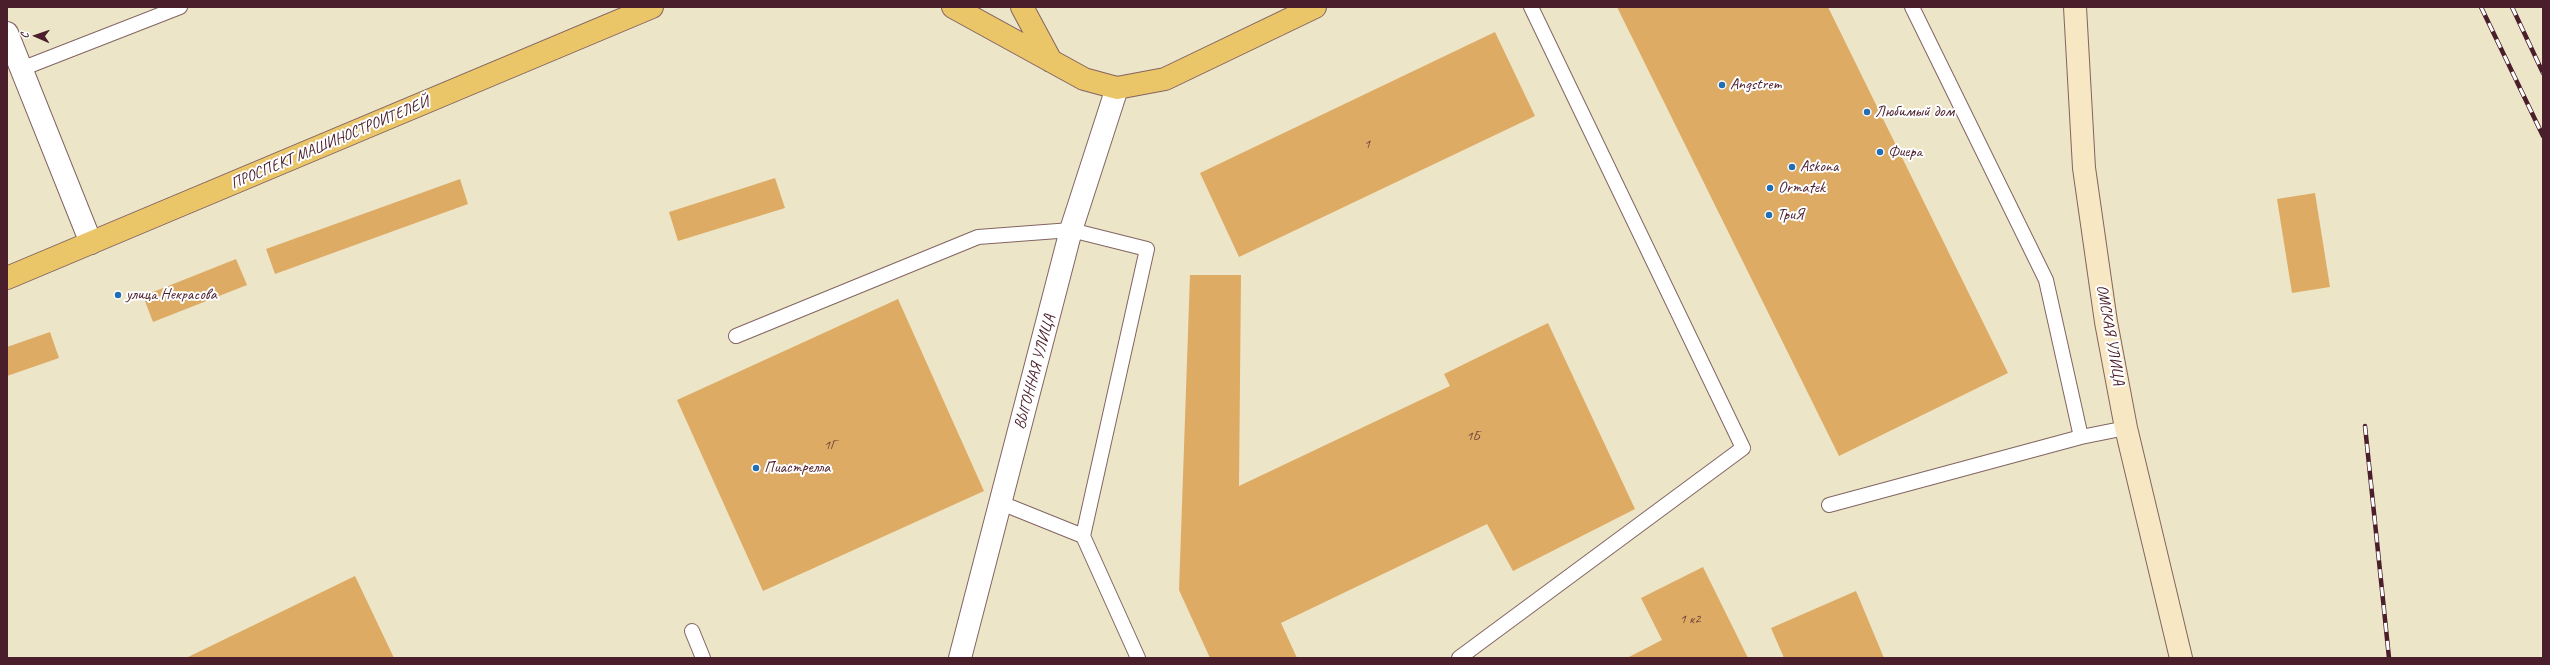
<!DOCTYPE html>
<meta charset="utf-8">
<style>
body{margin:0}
#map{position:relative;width:2550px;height:665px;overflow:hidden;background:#ede5c7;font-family:Caveat,sans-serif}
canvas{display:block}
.frame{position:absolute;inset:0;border:8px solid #4a1f2b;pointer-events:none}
.north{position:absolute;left:16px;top:16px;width:40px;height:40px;-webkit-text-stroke:3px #fff;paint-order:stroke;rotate:272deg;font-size:11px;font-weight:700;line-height:16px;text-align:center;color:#4a1f2b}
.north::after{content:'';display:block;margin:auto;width:14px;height:18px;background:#4a1f2b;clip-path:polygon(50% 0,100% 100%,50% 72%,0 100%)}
</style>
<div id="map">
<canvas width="2550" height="665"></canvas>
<div class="frame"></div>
<div class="north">С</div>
</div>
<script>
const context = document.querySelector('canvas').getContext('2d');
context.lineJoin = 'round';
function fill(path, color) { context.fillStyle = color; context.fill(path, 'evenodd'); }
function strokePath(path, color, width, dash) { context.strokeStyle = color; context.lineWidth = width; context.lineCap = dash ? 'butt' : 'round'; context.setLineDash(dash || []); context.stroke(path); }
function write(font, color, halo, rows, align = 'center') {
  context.font = font + ' Caveat,sans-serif'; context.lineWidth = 4; context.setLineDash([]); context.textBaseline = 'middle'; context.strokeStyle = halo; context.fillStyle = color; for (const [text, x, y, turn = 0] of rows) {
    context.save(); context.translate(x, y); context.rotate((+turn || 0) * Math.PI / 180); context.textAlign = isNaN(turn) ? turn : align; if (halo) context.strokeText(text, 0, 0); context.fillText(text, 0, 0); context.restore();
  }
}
const building = new Path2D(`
 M1617 7H1828L2008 373 1839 456Z
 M1495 32 1535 116 1239 257 1200 173Z
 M775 178 785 208 678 241 669 212Z
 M460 179 468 204 275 274 266 249Z
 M2315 193 2330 287 2292 293 2277 199Z
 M236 259 247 285 153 322 143 296Z
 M1190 275H1241L1239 486 1450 386 1444 374 1548 323 1635 509 1513 571 1487 524 1281 623 1297 658H1210L1179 590Z
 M898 299 984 491 763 591 677 400Z
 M50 332 59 358 7 376V347Z
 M1703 567 1748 658H1627L1662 640 1641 598Z
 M355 576 394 658H186Z
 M1856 591 1884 658H1784L1771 628Z`);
const lane = new Path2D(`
 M1912 7 2046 280 2081 437 2126 428
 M21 69 180 7
 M736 336 978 237 1071 230 1147 249 1083 536
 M1001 503 1083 536 1138 658
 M1829 505 2081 437
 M692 631 703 658
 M1459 658 1743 448 1531 7`);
const street = new Path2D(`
 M7 33 91 243
 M960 658 1071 230 1117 88`);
const secondary = new Path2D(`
 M2075 7 2084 168 2106 322 2126 428 2181 658`);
const primary = new Path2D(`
 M953 7 1084 79 1117 88 1165 79 1315 7
 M1022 7 1051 61
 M7 278 652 7`);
const rail = new Path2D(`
 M2481 7 2543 136
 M2512 7 2543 73
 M2365 426 2389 658`);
const markers = [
 [1722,85,4,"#1f6fb2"],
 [1867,112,4,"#1f6fb2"],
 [1880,152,4,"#1f6fb2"],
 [1792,167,4,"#1f6fb2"],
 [1770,188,4,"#1f6fb2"],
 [1769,215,4,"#1f6fb2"],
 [118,295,4,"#1f6fb2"],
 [756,468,4,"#1f6fb2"]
];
const numberNames = [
 ["1",1367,144],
 ["1Б",1473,436],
 ["1Г",830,445],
 ["1 к2",1690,619]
];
const poiNames = [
 ["Angstrem",1730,85],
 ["Любимый дом",1875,112],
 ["Фиера",1888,152],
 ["Askona",1800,167],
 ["Ormatek",1778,188],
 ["ТриЯ",1777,215],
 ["улица Некрасова",126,295],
 ["Пиастрелла",764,468]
];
const streetNames = [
 ["ПРОСПЕКТ МАШИНОСТРОИТЕЛЕЙ",330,143,-23],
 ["ОМСКАЯ УЛИЦА",2110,335,80],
 ["ВЫГОННАЯ УЛИЦА",1035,372,-75]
];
fill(building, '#deab65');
strokePath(lane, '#836462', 16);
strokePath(street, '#836462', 24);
strokePath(secondary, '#836462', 24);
strokePath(primary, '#836462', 24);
strokePath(lane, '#fff', 14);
strokePath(street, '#fff', 22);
strokePath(secondary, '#f7e8c3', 22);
strokePath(primary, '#ebc669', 22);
strokePath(rail, '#4a1f2b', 4.5);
strokePath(rail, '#fff', 3, [9]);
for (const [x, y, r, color] of markers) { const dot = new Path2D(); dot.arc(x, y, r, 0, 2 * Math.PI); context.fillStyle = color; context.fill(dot); strokePath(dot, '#fff', 1.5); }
write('14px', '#6f423a', null, numberNames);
write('16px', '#4a1f2b', '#fff', poiNames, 'left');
write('16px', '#4a1f2b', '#fff', streetNames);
</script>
